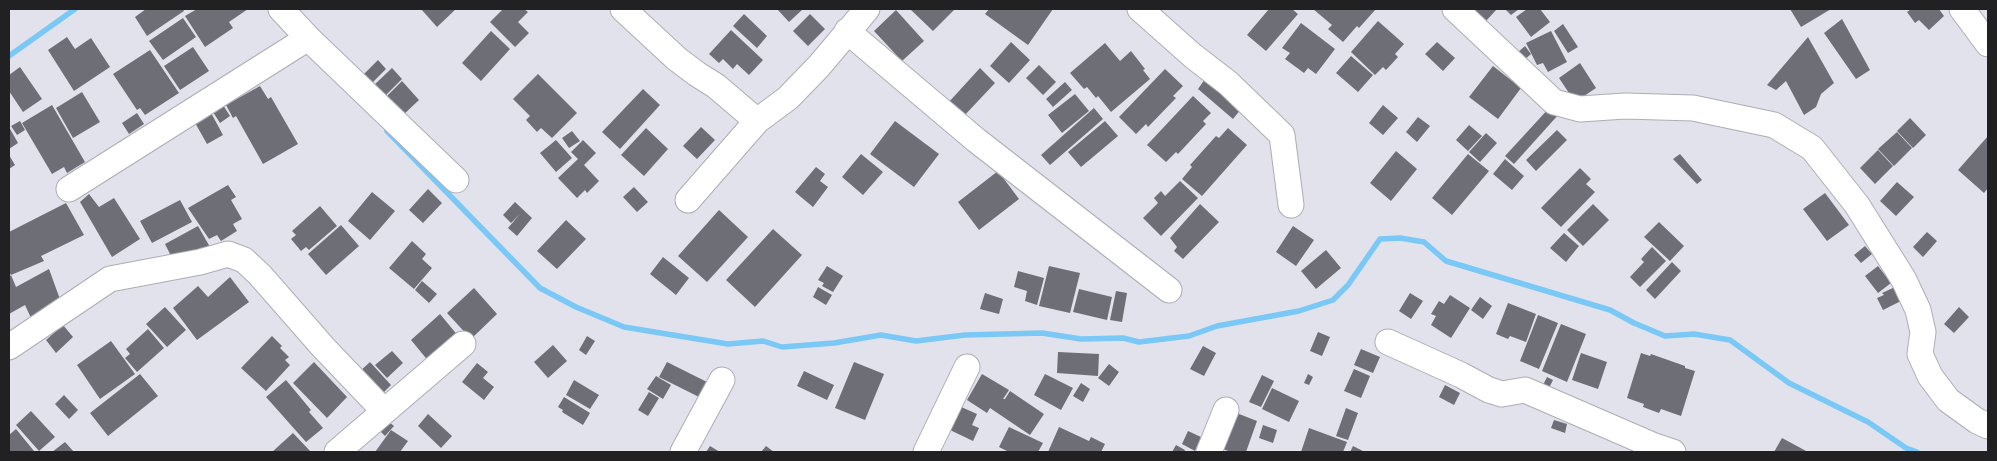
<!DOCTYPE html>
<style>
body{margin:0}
#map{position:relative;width:1997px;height:461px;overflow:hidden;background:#e2e2ed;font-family:"Space Grotesk",sans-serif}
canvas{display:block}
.frame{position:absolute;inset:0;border:10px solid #212124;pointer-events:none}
</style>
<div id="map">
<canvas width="1997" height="461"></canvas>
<div class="frame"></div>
</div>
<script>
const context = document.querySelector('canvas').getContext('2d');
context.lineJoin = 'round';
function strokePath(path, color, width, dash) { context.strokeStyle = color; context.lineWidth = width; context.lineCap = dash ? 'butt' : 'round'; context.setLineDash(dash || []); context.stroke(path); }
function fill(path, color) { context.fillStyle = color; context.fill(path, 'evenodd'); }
const stream = new Path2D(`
 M9 56 75 9
 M387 131 540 288 576 307 624 327 728 344 763 341 782 347 834 343 881 335 916 341 965 335 1042 333 1081 339 1123 338 1139 342 1189 336 1217 326 1299 311 1333 300 1348 285 1380 239 1400 238 1424 242 1446 261 1610 310 1634 323 1665 336 1694 334 1730 340 1789 383 1868 422 1906 448 1917 452`);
const building = new Path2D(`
 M146 9H183L184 11 147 36 135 17Z
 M197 9H248L229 22 233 28 205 47 185 16Z
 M421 9H456L437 27Z
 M503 9H524L528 12 518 22 529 33 515 47 490 22Z
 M777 9H803L789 22Z
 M910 9H955L933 31Z
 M989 9H1053L1028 45 985 14Z
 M1269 9H1292L1298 14 1266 51 1247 35Z
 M1313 9H1376L1359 28 1357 26 1343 42 1328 29 1332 25Z
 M1473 9H1497L1486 21Z
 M1505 9H1519L1511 15Z
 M1527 9H1540L1550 22 1531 37 1516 17Z
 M1790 9H1831L1801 27Z
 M1911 9H1939L1944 16 1929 30 1919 20 1915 23 1907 12Z
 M896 10 924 41 902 61 874 31Z
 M744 14 767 36 757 48 733 26Z
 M810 14 825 29 808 46 793 31Z
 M183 18 196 37 163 60 149 41Z
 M1842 19 1870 70 1856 79 1824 33Z
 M1378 21 1404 44 1395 54 1398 57 1386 70 1383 67 1375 75 1351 52Z
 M1301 23 1335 49 1316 74 1308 68 1304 73 1285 59 1290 53 1282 48Z
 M1563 24 1578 47 1568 53 1554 31Z
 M731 30 763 60 749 75 737 64 733 69 723 59 719 63 709 54Z
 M491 31 510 49 481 81 462 63Z
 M1551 31 1567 62 1548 72 1543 63 1537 65 1526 43Z
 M67 37 75 49 91 38 110 67 74 91 48 50Z
 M1808 37 1834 83 1821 94 1816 107 1804 115 1786 81 1776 90 1767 85Z
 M1011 42 1030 60 1009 83 990 66Z
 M1437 42 1455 58 1443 71 1425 54Z
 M1105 43 1120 61 1131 51 1145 69 1143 70 1150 79 1111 112 1098 96 1096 98 1087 87 1084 89 1070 73Z
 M1525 46 1531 54 1523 61 1516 54Z
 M193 47 209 71 180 90 164 66Z
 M150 50 179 93 145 115 140 108 137 110 113 74Z
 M1351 56 1373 75 1358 92 1336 73Z
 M378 60 386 69 370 85 362 76Z
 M1580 63 1596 88 1575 102 1559 78Z
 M1039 65 1056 82 1043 95 1026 78Z
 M1493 66 1521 88 1498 119 1469 97Z
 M20 67 42 99 23 112 9 91V75Z
 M392 68 402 79 383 98 372 87Z
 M980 68 995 83 963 117 948 103Z
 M1165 69 1183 86 1173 96 1176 98 1148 127 1146 124 1136 134 1119 117Z
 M538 74 577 113 552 138 541 128 537 132 526 120 530 116 513 99Z
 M1205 79 1241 109 1233 119 1198 89Z
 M402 81 419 100 401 117 384 99Z
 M1065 82 1072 90 1053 107 1046 99Z
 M260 86 268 99 271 97 298 144 263 164 236 116 233 118 226 105Z
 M643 89 660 105 620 149 602 132Z
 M82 92 100 122 73 138 56 108Z
 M1075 94 1089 111 1062 133 1048 115Z
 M1193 96 1211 113 1203 121 1206 124 1178 154 1176 152 1166 162 1147 145Z
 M52 105 85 162 67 173 64 167 52 174 22 123Z
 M223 105 230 116 220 123 213 112Z
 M1383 105 1398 118 1383 135 1369 123Z
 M1551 106 1559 114 1514 164 1505 156Z
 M1094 108 1103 119 1050 165 1041 155Z
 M210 111 223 135 207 144 194 121Z
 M137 113 144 124 129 134 122 123Z
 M1418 117 1430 126 1417 142 1406 132Z
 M1910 118 1926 135 1913 148 1897 131Z
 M20 121 25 130 17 135 11 126Z
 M895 121 939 154 914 187 870 154Z
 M1105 121 1118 136 1081 167 1068 152Z
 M1469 125 1482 136 1468 151 1456 140Z
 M9 127 18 143 9 149Z
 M701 127 715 140 697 159 683 146Z
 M646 128 668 149 644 176 621 155Z
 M1228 128 1247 145 1202 196 1182 179 1192 167 1190 165 1216 136 1219 138Z
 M1557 130 1567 140 1536 171 1526 160Z
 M572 131 580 141 569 148 562 138Z
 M1897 132 1912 148 1894 166 1878 149Z
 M1486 133 1497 143 1480 162 1469 152Z
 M1988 136V188L1984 193 1958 170Z
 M556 140 572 158 556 172 540 153Z
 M583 140 596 153 584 165 599 181 587 193 585 190 577 198 558 178 578 159 571 152Z
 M1878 150 1893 166 1875 184 1860 168Z
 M1396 151 1417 169 1391 201 1370 183Z
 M861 154 883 172 863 195 842 177Z
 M1468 154 1489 171 1452 215 1432 198Z
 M1680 154 1702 180 1697 184 1673 159Z
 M9 155 15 165 9 169Z
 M1505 159 1524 176 1512 190 1493 174Z
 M816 167 825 174 820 181 828 187 813 207 795 192Z
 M1580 168 1591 179 1586 184 1595 192 1561 227 1541 208Z
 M998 171 1019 199 979 230 958 202Z
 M1180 181 1198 198 1161 236 1143 218 1158 203 1154 198 1161 191 1165 196Z
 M1897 182 1914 197 1896 216 1880 201Z
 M228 185 236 197 231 200 242 219 233 224 237 231 221 241 217 235 209 239 188 208Z
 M634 187 648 202 637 212 623 197Z
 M428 189 442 203 423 223 409 210Z
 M372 192 395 211 370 240 348 221Z
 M1825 193 1849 225 1827 241 1803 209Z
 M89 194 99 207 114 198 140 239 112 257 80 202Z
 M180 200 192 222 152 243 140 221Z
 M515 202 532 218 517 236 508 228 520 214 511 223 503 215Z
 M66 203 84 235 41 256 44 261 11 275 16 287 49 269 61 302 31 318 25 305 9 314V277L11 275 9 272V232Z
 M1200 204 1219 222 1183 259 1174 251 1177 247 1170 238Z
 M1593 204 1609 220 1583 246 1567 230Z
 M320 206 337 226 309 250 306 247 301 251 291 239 296 235 292 231Z
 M719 210 748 237 707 282 678 256Z
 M566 220 586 239 557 269 537 251Z
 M1659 222 1684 246 1670 261 1644 237Z
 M341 225 359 246 326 275 308 254Z
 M198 226 210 247 174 262 165 244Z
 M1293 226 1314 240 1296 266 1276 252Z
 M773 229 802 255 755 307 726 280Z
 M1927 232 1937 241 1923 257 1913 247Z
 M1564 233 1579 246 1566 262 1550 248Z
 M412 241 426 254 422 259 432 268 414 289 389 268Z
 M1865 246 1872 254 1861 263 1854 255Z
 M1652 247 1666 261 1640 287 1630 277 1644 262 1641 259Z
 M1326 250 1341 268 1316 289 1301 271Z
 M663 257 689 278 676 295 650 274Z
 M1672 262 1681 271 1655 299 1646 290Z
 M827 266 843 276 833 292 822 286 824 283 818 280Z
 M1049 266 1080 273 1070 313 1039 306Z
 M1878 266 1891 283 1878 293 1865 276Z
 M1018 271 1044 278 1037 305 1025 301 1027 291 1014 287Z
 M230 277 249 302 197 340 173 308 198 286 208 297Z
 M422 281 437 294 429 303 415 290Z
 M818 287 832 295 826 305 813 297Z
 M1895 287 1901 301 1883 310 1877 298 1884 295 1882 293Z
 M474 288 497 314 471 339 447 313Z
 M1079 289 1112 297 1107 320 1073 312Z
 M1116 291 1127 293 1122 322 1110 320Z
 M985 293 1003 299 999 314 980 309Z
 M1410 293 1423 301 1411 319 1399 311Z
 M1450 295 1470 308 1451 338 1431 325 1436 316 1431 314 1439 301 1444 304Z
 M1480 297 1492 306 1483 319 1471 310Z
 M1508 303 1536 314 1526 342 1510 336 1508 339 1496 334Z
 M165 307 186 330 167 347 146 324Z
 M1959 307 1969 317 1954 333 1944 324Z
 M440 314 459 337 430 363 411 340Z
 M1538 315 1558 323 1539 369 1520 361Z
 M1561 324 1586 334 1567 382 1542 371Z
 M63 325 73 337 56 353 46 340Z
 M148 329 164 348 137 372 125 358 130 354 126 349Z
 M1318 332 1330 337 1322 356 1310 351Z
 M272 336 282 346 280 348 289 357 285 360 290 365 266 391 241 368Z
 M587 336 595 341 586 355 579 350Z
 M111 341 135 374 100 399 77 365Z
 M553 345 567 361 548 378 534 362Z
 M1203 346 1216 353 1204 376 1190 369Z
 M1361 349 1380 357 1373 373 1354 365Z
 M392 351 403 363 387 378 375 365Z
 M1058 352 1099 354 1098 376 1057 373Z
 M1581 353 1607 362 1598 389 1572 380Z
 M1641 353 1650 356 1651 354 1685 366V368L1695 371 1681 416 1661 409 1659 413 1643 407 1644 404 1627 398Z
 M314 362 347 397 327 418 293 383Z
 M370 362 391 385 379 397 358 373Z
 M667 362 707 382 699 397 659 377Z
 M854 362 884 374 865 420 835 408Z
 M477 363 488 372 483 378 494 387 484 400 462 382Z
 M1109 364 1119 372 1109 386 1098 378Z
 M1354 369 1370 376 1361 398 1344 391Z
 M804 371 834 385 827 400 797 386Z
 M140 374 158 396 108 436 90 413Z
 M982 374 1009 390 1003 399H1005L1010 391 1044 414 1030 435 990 408 987 413 967 400Z
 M1045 374 1073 388 1061 410 1034 395Z
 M1308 374 1313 377 1309 385 1304 383Z
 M1262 375 1274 381 1261 407 1249 402Z
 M656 376 671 385 663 399 647 389Z
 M1547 377 1553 380 1549 388 1543 385Z
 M286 380 311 410 309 412 323 428 306 442 266 397Z
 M574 380 599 395 590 409 566 395Z
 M1081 383 1090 389 1083 402 1073 396Z
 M1445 385 1460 393 1454 405 1439 397Z
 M1272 388 1299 401 1289 422 1262 409Z
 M649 392 659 398 648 416 638 410Z
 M64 395 78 410 69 419 55 404Z
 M564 397 590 413 583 425 562 412 563 410 558 407Z
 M959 406 977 414 972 425 979 428 973 441 948 429Z
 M1346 408 1358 413 1348 440 1336 436Z
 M31 411 55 437 39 451 16 425Z
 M1234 412 1257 421 1246 452H1231L1220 448Z
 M428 414 452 436 441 448 418 426Z
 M1554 420 1567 424 1565 433 1551 428Z
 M389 422 394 426 385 436 381 432Z
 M1263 425 1277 430 1273 443 1259 438Z
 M1009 427 1043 443 1038 452H1009L999 447Z
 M1059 427 1089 441 1091 437 1105 444 1101 452H1048Z
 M1309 428 1347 442 1343 452H1301Z
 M16 429 34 451 33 452H9V435Z
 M391 430 408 441 400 452H375Z
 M1188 431 1201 437 1195 451 1182 444Z
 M293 433 311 452H272Z
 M1782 438 1808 452H1774Z
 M65 442 74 452H52Z
 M1176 445 1185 450 1184 452H1172Z
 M710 446 720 452H706Z
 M766 446 774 452H761Z
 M1353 446 1365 452H1350Z`);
const minor = new Path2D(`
 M281 9 308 38 456 180
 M623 9 677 59 697 74 716 86 757 121
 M1140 9 1193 56 1228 83 1282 135 1291 205
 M1455 9 1554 102 1580 109 1625 106 1693 108 1774 125 1812 148 1857 205 1904 280 1918 310 1923 332 1920 354 1930 376 1948 400 1977 421 1988 426
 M1962 9 1988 44
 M847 31 976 140 1169 290
 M69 189 308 38
 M688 200 757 121 788 98 819 66 867 9
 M1388 342 1461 375 1489 390 1502 394 1525 390 1652 445 1673 452
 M9 347 110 279 200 262 228 254 244 260 260 275 323 347 384 411
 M337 452 463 344
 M683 452 722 380
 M926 452 967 367
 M1209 452 1226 410`);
strokePath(stream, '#7ac8f5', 5.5);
fill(building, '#6e6e77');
strokePath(minor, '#adadb7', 27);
strokePath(minor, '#fff', 25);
</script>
